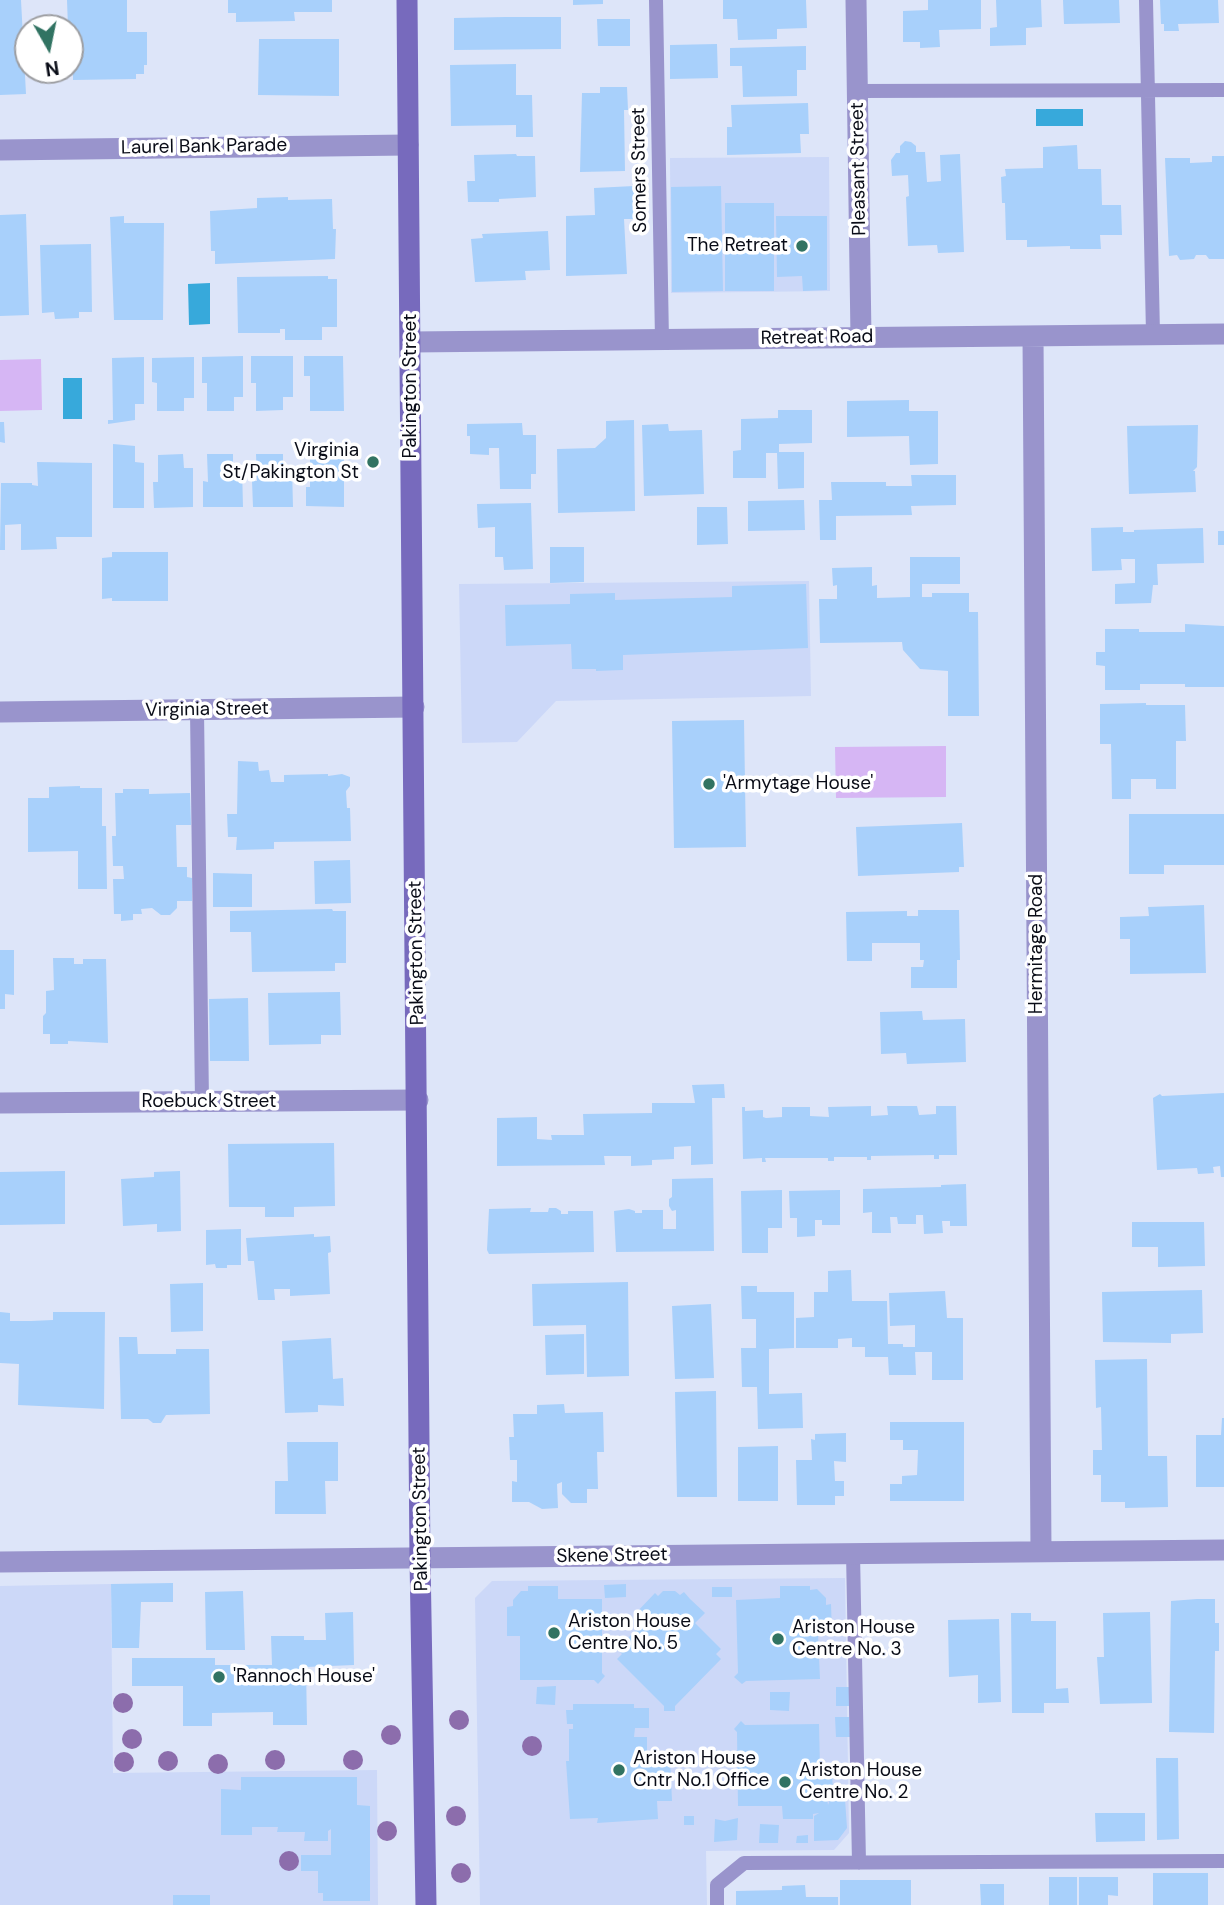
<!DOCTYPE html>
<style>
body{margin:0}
#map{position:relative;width:1224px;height:1905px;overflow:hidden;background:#dde5f9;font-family:"DM Sans",sans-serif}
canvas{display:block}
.north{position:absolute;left:14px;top:14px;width:70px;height:70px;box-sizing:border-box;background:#fff;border:2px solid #9d9ea2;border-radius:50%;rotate:171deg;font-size:19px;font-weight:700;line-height:28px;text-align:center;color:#090c17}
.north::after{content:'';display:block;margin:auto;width:24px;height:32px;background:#317362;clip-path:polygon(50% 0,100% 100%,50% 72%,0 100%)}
</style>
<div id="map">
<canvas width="1224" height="1905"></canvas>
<div class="north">N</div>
</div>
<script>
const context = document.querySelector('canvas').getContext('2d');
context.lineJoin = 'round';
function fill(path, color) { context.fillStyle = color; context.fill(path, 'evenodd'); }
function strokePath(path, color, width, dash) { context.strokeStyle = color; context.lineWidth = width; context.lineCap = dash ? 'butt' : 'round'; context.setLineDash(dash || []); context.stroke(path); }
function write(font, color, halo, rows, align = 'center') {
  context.font = font + ' "DM Sans",sans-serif'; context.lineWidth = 7; context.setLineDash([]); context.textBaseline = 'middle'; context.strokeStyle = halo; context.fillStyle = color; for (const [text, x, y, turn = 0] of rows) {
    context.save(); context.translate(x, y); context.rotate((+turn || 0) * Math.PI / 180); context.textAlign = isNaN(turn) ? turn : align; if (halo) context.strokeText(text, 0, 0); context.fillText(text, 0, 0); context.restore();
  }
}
const built = new Path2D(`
 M829 157 830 291 671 293 670 158Z
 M809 581 811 696 556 701 517 742 462 743 459 584Z
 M845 1578 849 1833 834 1850 706 1851 707 1905H480L475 1598 492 1581Z
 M111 1584 113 1773 377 1770 378 1905H0V1586Z`);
const green = new Path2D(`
 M41 359 42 410 0 411V360Z
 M946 746V797L836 798 835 747Z`);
const water = new Path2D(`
 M1036 109H1083V126H1036Z
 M210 283V324L189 325 188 284Z
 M63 378H82V419H63Z`);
const building = new Path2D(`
 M0 0H21L26 94 0 95Z
 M67 0H127V32H147V65H144V74H136V79L73 80V45H70V28H68Z
 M228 0H332V12H294L295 21 236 22V13H228Z
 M573 0H603V4L573 5Z
 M723 0H806L807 28 777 29V39L738 40 737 19H723Z
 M928 0H981V29L939 30 940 47 920 48V42H903V11L928 10Z
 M996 0H1041L1042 27 1026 28V45L990 46V28L997 27Z
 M1063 0H1119L1120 23 1064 24Z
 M1160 0H1218L1219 23 1178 24 1179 31H1164V24H1161Z
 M505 17H561V49L454 50V18Z
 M597 19H630V46H598Z
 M259 39H339V96L258 95Z
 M717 44 718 78 670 79V45Z
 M806 46V70H797V96L743 97 742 66H730V48Z
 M516 64V95H532L533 137H516V125L451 126 450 65Z
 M600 87H627L628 110H624L625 171 580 172 582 93H600Z
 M808 103 809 134H800L801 153 727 155V127H732L731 105Z
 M905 141 911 142 916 146V152H925L927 182 941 181 940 155 960 154 964 252 938 253 937 245 908 246 906 197 909 196 908 175 892 176 891 160 896 153H900V146Z
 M1077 145 1078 169H1101L1102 205H1121L1122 235H1100L1101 249H1070V246L1027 247V240H1006L1005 203H1002L1001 177 1006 176 1005 169 1043 168V147Z
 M516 154 517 156H535L536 197 499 199V202H468L467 181H475L474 155Z
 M1212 156H1224V259H1209L1206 255H1196L1194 259 1180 260 1177 255 1169 256 1165 158H1190V163L1212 162Z
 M634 186 636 219H624L627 274 566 276V216L595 215 594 188Z
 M721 186 723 291 672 292 671 187Z
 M288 197V200L332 199 333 229H336L335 259 215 264V251H211L210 211 257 208V198Z
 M725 203H774V291H725Z
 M26 214 29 315 0 316V215Z
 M124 216V223H164L163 320H114L110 217Z
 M776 216H827V290L803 291 802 276 777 277Z
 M548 231 550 270 525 271 526 280 475 282 471 239 483 238 482 234Z
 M91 244 92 312H79V318L55 319 54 312 42 313 40 245Z
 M328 276V279H337V327H322V340H285V329H280V333H238L237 277Z
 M243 356V397H234V411H207V383H202V357Z
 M251 356H293V397H283V410L256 411V383H251Z
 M304 356H343L344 411H310V376H304Z
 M144 357V404H135V420L108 424V420H113L112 358Z
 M194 357V398H184V411H157V383L152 382V358Z
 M909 400V411H938V464L910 465 909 436 847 437V401Z
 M778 410H812V443L779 444V452H804V488L778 489 777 453H766V478H733V451L741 450V419L778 418Z
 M634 420 635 511 558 513 557 449 595 448 606 438V421Z
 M0 422H4L5 443 0 442Z
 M522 423 523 435H536V474H531V489H500L499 448H489V455L470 454V436H467V424Z
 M668 424 669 431 702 430 704 494 644 496 642 425Z
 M1198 425 1197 467 1193 471H1195L1196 492 1129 494 1127 426Z
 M113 444 135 446V462L144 463V508H113Z
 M344 453V507L306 506V487H310V454Z
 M183 454 184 468H193V507L154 508 153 482H158V455Z
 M207 454H233V467H242L243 507H203V481L208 482Z
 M256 454H283V467H292L293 507H253L252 481H257Z
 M37 462 92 463V537H56L57 549 21 550V524L5 525V550H0L1 483H32V485L38 486Z
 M911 475H956V505L911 506 912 515 836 516V540H820L819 500H832L831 482H886V486H912Z
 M804 500 805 530 748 531V501Z
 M531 503 533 569 504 570 503 557H495V527L478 528 477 504Z
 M697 507H727L728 544 697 545Z
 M1123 527V532H1134V530L1203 528 1204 563 1157 564 1158 585H1153L1151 603 1115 604V584L1135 583V559H1121L1122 570 1092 571 1091 528Z
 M1218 531H1224V545H1218Z
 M550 547H584V582L550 583Z
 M112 552H168V601H112V598L102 599V558L112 557Z
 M910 557H960V584H922V597H932V593H969V612H978L979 716H948V671L920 669 903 650 902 642 820 643 819 599H837V585L833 586 832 568 872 567V586L877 585V598L910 597Z
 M806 584 808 648 623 655V670L596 671V669H572L571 644 506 646 505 605 570 604V594L615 593V600L732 597V586Z
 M1185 624 1224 626V687H1185V684H1140V690H1105V666L1096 665V652H1105V629H1139V632H1185Z
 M1146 703V705H1185L1186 741H1176V789H1156V779H1131V799H1112L1111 744H1100V704Z
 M744 720 746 847 674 848 672 721Z
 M238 761 258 762 259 771 269 770 271 782H284V775L328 774V776L342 774 350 777V786L346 791 347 808H350L351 841 274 842V849L236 850 237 837H228L227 814H237Z
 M80 786V788H102V826H106L107 889H78V851L28 852V798H49V787Z
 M123 789H149V794L190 793 191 825H176L177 867H187V877L192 878V901H177V908L170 915H161L152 908 141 909 142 914H133V920L121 921V914H114L113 879H124L123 866H113L112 836H116L115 793H123Z
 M1129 814H1224V865H1164V874H1129Z
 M962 823 964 867H959V872L858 876 856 827Z
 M350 860 351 903 315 904 314 861Z
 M213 873 252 874V907H213Z
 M1204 905 1206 973 1130 974V939H1120V917L1149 916 1148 907Z
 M332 909 333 911H346V963H335V971L252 972 251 932H230V911Z
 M918 910H959L960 960H957V988H911V967H923L924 960H920V943H872V961H847L846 912 907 911V916H918Z
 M0 950H14V995L5 994V1009H0Z
 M53 958H74V964H83V959H106L108 1043 68 1041V1044H50V1034H43V1016L46 1013V991L54 990Z
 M340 992 341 1035H321V1044L269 1045 268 993Z
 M248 998 249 1061H210L209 999Z
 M922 1011 923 1020 965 1019 966 1062 907 1064 906 1053 881 1054 880 1012Z
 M724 1084 725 1098H712L713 1164 691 1165V1146L674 1147V1159L652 1160V1165L631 1166V1156H604L605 1165 497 1166V1118L537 1117V1139L552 1140 551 1135H584L583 1114 652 1113V1103H695L692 1085Z
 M1224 1093V1177H1221L1220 1166 1213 1167 1214 1173 1198 1174 1197 1168 1157 1170 1153 1098 1160 1094 1162 1096Z
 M871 1106V1116L888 1115 887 1106H917L919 1115 936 1114V1106H956L957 1155H939V1159H934V1155L871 1156V1160H867V1157H834V1161H828V1158H765L766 1162H762V1158L743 1159 742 1107H745V1111L763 1110V1117L766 1118 782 1117V1107H810V1116L829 1117 828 1107Z
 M334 1143 335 1206 294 1207V1217H265V1207H229L228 1144Z
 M65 1171V1224L0 1225V1172Z
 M180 1171 181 1231 157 1232V1224L123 1226 121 1179 154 1177V1172Z
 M713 1178 714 1251 616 1252 614 1211 629 1209 635 1211V1213H642V1210H663V1229H676V1210L672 1211 669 1206V1199L672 1197V1179Z
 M966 1184 967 1226H950V1221H942L943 1233 924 1234 923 1215H916V1224H898L897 1217H890L891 1233H872V1212L863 1213V1189L941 1187V1185Z
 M782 1190V1228H768V1253H742L741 1191Z
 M840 1190V1225H822V1220H815V1236L797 1237V1218H790L789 1191Z
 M531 1208 530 1212H548L549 1208H556L561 1211V1214H568V1211H593L594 1252 489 1254 487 1250 489 1209Z
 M1132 1222H1204L1205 1266 1158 1267V1247H1132Z
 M241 1229V1265H227V1268H216L215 1264 206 1265V1230Z
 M314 1234V1237L330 1236 331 1252 328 1253 330 1294 290 1296V1289H274L275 1300H258L254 1261H248L246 1238Z
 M851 1270 852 1301H887L888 1344H903V1347H915V1325L890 1326 889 1293 945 1291 947 1318H963V1380H932V1352H915L916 1375H889L888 1357H865V1347H852V1338L838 1339V1348H796V1318L814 1317V1292H828V1271Z
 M628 1282 629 1376 587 1377 586 1325 533 1326 532 1284Z
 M203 1283V1331L171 1332 170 1284Z
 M741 1286H757V1292H794V1348L769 1349V1394L802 1393 803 1428 758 1429 757 1387H742L741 1348H756V1319H742Z
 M1202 1290 1203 1333 1171 1334V1343L1103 1342 1102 1292Z
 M711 1304 714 1378 675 1379 672 1306Z
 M0 1312 10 1313V1321H31L53 1320V1312H105L104 1409 18 1405 19 1364 0 1363Z
 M584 1334V1374L546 1375 545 1335Z
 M119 1337H137L138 1354H176V1349H209L210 1414 166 1415 161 1423H153L148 1419H121Z
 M331 1338 333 1379 343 1378 344 1406 318 1405V1412L285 1413 282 1341Z
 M1147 1359 1148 1456H1167L1168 1507 1125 1508V1502H1101V1475H1093V1450H1102L1101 1407 1096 1408 1095 1360Z
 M716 1391 717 1497H677L675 1392Z
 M564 1404 565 1413 603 1412 604 1452H597L598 1489H587V1503H571L562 1494V1482L557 1484 558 1508 542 1509 529 1502H512V1481L517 1482V1460H510L509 1437H514L513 1414H537V1405Z
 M1222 1418H1224V1487H1196V1435H1221Z
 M890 1422H964V1501H890V1484H902V1476L917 1475 918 1450H903V1440H890Z
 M846 1433V1462L834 1461 835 1481H844V1496H835V1505H797L796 1460H812L811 1439 815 1440V1434Z
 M287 1442H338V1481H325L326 1514H275V1481H288Z
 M778 1446V1501H738V1447Z
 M173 1583V1602H141L139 1648H112L111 1584Z
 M626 1584V1597L605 1598 604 1585Z
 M528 1586H558V1599H602V1673L605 1676 598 1684 594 1680H520V1636H507V1607L513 1606V1600L521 1591H528Z
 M780 1586H810V1590L817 1589 826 1598V1605L831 1604 832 1634H818L820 1679 746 1681 742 1684 734 1677 738 1673 736 1600 780 1598Z
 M712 1587H732V1597H712Z
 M243 1591 245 1650H206L205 1592Z
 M663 1591H675L680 1595 684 1592 690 1599 705 1613 695 1623 721 1649 716 1654 721 1659 675 1706V1711H664V1706L617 1659 622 1654 617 1649 643 1623 635 1614 655 1593 658 1596Z
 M1197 1599H1215V1623H1219V1651H1215L1214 1733 1169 1732 1171 1601Z
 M353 1612 354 1665 306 1667 307 1725H273V1712L212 1713V1726H183V1686H132V1658H215V1665H272L271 1636H304V1640H326L325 1613Z
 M1150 1612 1152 1703 1100 1704 1097 1657H1104L1103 1613Z
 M1011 1613H1031V1621H1056V1689L1068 1688 1069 1703H1044V1713H1012Z
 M999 1619 1001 1702 978 1703V1675L949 1677 948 1620Z
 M556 1686 555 1705 536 1704 537 1687Z
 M836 1687H849V1706H836Z
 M770 1692H790L789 1711 770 1710Z
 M573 1704H634V1708H649V1728H635L634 1737H647V1755L670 1757 672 1801H657L658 1819 597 1823 598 1818 570 1819 566 1761H569V1729H573V1724H567L566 1710H573Z
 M835 1717H849L850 1737H836Z
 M741 1721 745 1725 819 1724 820 1768H832L833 1797 827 1798 828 1805 830 1800 845 1799 847 1828 838 1840 814 1841V1816L819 1813 813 1814V1819H783L782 1806H738L737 1732 734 1729Z
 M1156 1758H1178L1179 1839 1157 1840Z
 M241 1777H357V1805L370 1806V1901H323V1893H318V1871H301V1855H331V1829L328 1831V1841H304L305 1832H277L278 1827H252V1835H221V1789L241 1790Z
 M1095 1813H1145V1841L1096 1842Z
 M684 1816H694V1825H684Z
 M738 1818 737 1840 714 1842 715 1819 725 1821Z
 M760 1824 779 1825 778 1843H759Z
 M808 1835V1843H796L797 1836Z
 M1153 1873H1208V1905H1153Z
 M1049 1877H1077V1905H1049Z
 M1079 1877H1118V1896L1108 1895V1905H1079Z
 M840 1880H911V1905H840Z
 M980 1884H1004V1905H981Z
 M805 1885 806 1897H838V1905H736V1891L782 1890V1886Z
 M173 1895H210V1905H173Z`);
const lane = new Path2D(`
 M656 0 662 340
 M1146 0 1153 334
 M858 91 1224 90
 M197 710 202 1102
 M853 1553 859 1863
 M717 1905V1885L744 1863 1224 1861`);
const street = new Path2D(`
 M856 0 861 337
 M0 150 408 145
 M1033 336 1041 1552
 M411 342 1224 334
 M0 712 414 707
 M0 1103 418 1100
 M0 1562 1224 1550`);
const secondary = new Path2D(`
 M407 0 420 1559 426 1905`);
const trees = [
 [123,1703],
 [459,1720],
 [391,1735],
 [132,1739],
 [532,1746],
 [275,1760],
 [353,1760],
 [168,1761],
 [124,1762],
 [218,1764],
 [456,1816],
 [387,1831],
 [289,1861],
 [461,1873]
];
const markers = [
 [802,246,7,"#317362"],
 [373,462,7,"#317362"],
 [709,784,7,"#317362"],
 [554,1633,7,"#317362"],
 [778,1639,7,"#317362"],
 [219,1677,7,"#317362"],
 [619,1770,7,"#317362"],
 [785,1782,7,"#317362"]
];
const streetNames = [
 ["Laurel Bank Parade",204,147,-1],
 ["Pleasant Street",859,169,-91],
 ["Somers Street",640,170,-91],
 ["Retreat Road",817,338,-1],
 ["Pakington Street",411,386,-90],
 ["Virginia Street",207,710,-1],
 ["Hermitage Road",1037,944,-90],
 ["Pakington Street",417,953,-91],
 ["Roebuck Street",209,1102],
 ["Pakington Street",421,1519,-91],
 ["Skene Street",612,1556,-1]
];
const poiNames = [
 ["The Retreat",788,246,"right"],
 ["Virginia",359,451,"right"],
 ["St/Pakington St",359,473,"right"],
 ["'Armytage House'",723,784],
 ["Ariston House",568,1622],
 ["Centre No. 5",568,1644],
 ["Ariston House",792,1628],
 ["Centre No. 3",792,1650],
 ["'Rannoch House'",233,1677],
 ["Ariston House",633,1759],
 ["Cntr No.1 Office",633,1781],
 ["Ariston House",799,1771],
 ["Centre No. 2",799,1793]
];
fill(built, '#ccd8f8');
fill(green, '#d6b6f4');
fill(water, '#37a9db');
fill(building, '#a8d0fb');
strokePath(lane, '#9994cc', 14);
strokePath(street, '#9994cc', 21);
strokePath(secondary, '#776abd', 21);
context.fillStyle = '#8c6dac';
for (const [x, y] of trees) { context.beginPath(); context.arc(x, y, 10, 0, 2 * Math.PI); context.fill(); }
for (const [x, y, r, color] of markers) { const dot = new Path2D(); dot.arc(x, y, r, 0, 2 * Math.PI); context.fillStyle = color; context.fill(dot); strokePath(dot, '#fff', 2.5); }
write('19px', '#090c17', '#fff', streetNames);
write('19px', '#090c17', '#fff', poiNames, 'left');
</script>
